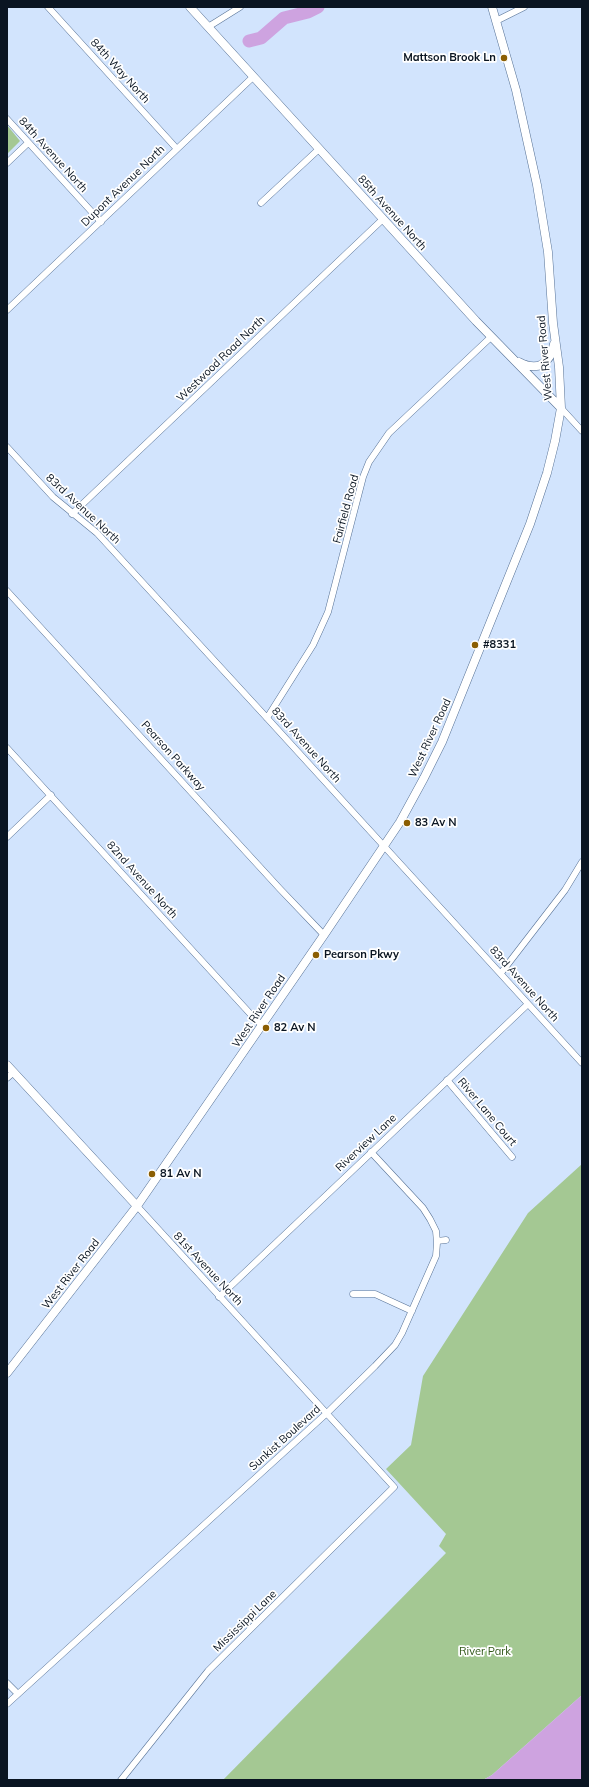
<!DOCTYPE html>
<style>
body{margin:0}
#map{position:relative;width:589px;height:1787px;overflow:hidden;background:#d2e4fd;font-family:Mulish,sans-serif}
canvas{display:block}
.frame{position:absolute;inset:0;border:8px solid #0a1522;pointer-events:none}
</style>
<div id="map">
<canvas width="589" height="1787"></canvas>
<div class="frame"></div>
</div>
<script>
const context = document.querySelector('canvas').getContext('2d');
context.lineJoin = 'round';
function fill(path, color) { context.fillStyle = color; context.fill(path, 'evenodd'); }
function strokePath(path, color, width, dash) { context.strokeStyle = color; context.lineWidth = width; context.lineCap = dash ? 'butt' : 'round'; context.setLineDash(dash || []); context.stroke(path); }
function write(font, color, halo, rows, align = 'center') {
  context.font = font + ' Mulish,sans-serif'; context.lineWidth = 3.5; context.setLineDash([]); context.textBaseline = 'middle'; context.strokeStyle = halo; context.fillStyle = color; for (const [text, x, y, turn = 0] of rows) {
    context.save(); context.translate(x, y); context.rotate((+turn || 0) * Math.PI / 180); context.textAlign = isNaN(turn) ? turn : align; if (halo) context.strokeText(text, 0, 0); context.fillText(text, 0, 0); context.restore();
  }
}
const green = new Path2D(`
 M7 125 20 141 7 154Z
 M582 1164V1695L492 1775 483 1780H223L446 1553 439 1546 446 1534 386 1469 411 1445 423 1376 528 1213Z`);
const water = new Path2D(`
 M582 1695V1780H483L492 1775Z`);
const river = new Path2D(`
 M249 41 261 38 284 18 308 12 318 7`);
const minor = new Path2D(`
 M48 7 177 149
 M496 21 524 7
 M208 27 240 7
 M7 119 101 222
 M7 163 28 143
 M261 203 319 149
 M7 310 253 77
 M561 408 582 431
 M7 447 53 497 97 533 267 718 582 1063
 M72 514 383 219
 M7 591 280 889 324 935
 M267 718 313 645 328 612 363 477 369 462 389 433 491 337
 M7 748 255 1019 262 1025
 M7 837 51 795
 M501 973 565 890 582 862
 M7 1078 14 1072
 M447 1080 512 1157
 M437 1241 446 1240
 M353 1294H375L412 1311
 M219 1297 528 1004
 M7 1683 18 1694
 M7 1704 327 1413 375 1366 395 1345 402 1333 436 1256 437 1243 436 1231 430 1219 423 1208 371 1152
 M121 1780 208 1671 394 1487 137 1206`);
const tertiary = new Path2D(`
 M190 7 476 321 561 408
 M519 362C538 372 550 364 554 344
 M7 1065 137 1206
 M7 1373 137 1206 324 935 400 822 424 778 442 742 530 524 547 473 555 441 561 408 559 367 553 323 548 252 537 185 516 90 492 7`);
const markers = [
 [504,58,4,"#8b5e02"],
 [475,645,4,"#8b5e02"],
 [407,823,4,"#8b5e02"],
 [316,955,4,"#8b5e02"],
 [266,1028,4,"#8b5e02"],
 [152,1174,4,"#8b5e02"]
];
const poiNames = [
 ["Mattson Brook Ln",496,58,"right"],
 ["#8331",483,645],
 ["83 Av N",415,823],
 ["Pearson Pkwy",324,955],
 ["82 Av N",274,1028],
 ["81 Av N",160,1174]
];
const streetNames = [
 ["84th Way North",120,71,48],
 ["84th Avenue North",53,155,48],
 ["Dupont Avenue North",123,186,-44],
 ["85th Avenue North",392,213,48],
 ["West River Road",545,358,-95],
 ["Westwood Road North",221,359,-44],
 ["83rd Avenue North",83,509,43],
 ["Fairfield Road",346,509,-75],
 ["West River Road",430,738,-65],
 ["83rd Avenue North",306,745,48],
 ["Pearson Parkway",173,756,48],
 ["82nd Avenue North",142,880,48],
 ["83rd Avenue North",524,984,48],
 ["West River Road",259,1011,-56],
 ["River Lane Court",487,1112,50],
 ["Riverview Lane",366,1143,-43],
 ["81st Avenue North",208,1269,47],
 ["West River Road",71,1274,-52],
 ["Sunkist Boulevard",285,1438,-42],
 ["Mississippi Lane",245,1621,-44]
];
const parkNames = [
 ["River Park",485,1652]
];
fill(green, '#a4c893');
fill(water, '#cea3e0');
strokePath(river, '#cea3e0', 13);
strokePath(minor, '#577296', 7);
strokePath(tertiary, '#577296', 9);
strokePath(minor, '#fff', 6);
strokePath(tertiary, '#fff', 8);
for (const [x, y, r, color] of markers) { const dot = new Path2D(); dot.arc(x, y, r, 0, 2 * Math.PI); context.fillStyle = color; context.fill(dot); strokePath(dot, '#fff', 1.5); }
write('bold 11px', '#0a1522', '#fff', poiNames, 'left');
write('11px', '#0a1522', '#fff', streetNames);
write('11px', '#305618', '#fff', parkNames);
</script>
